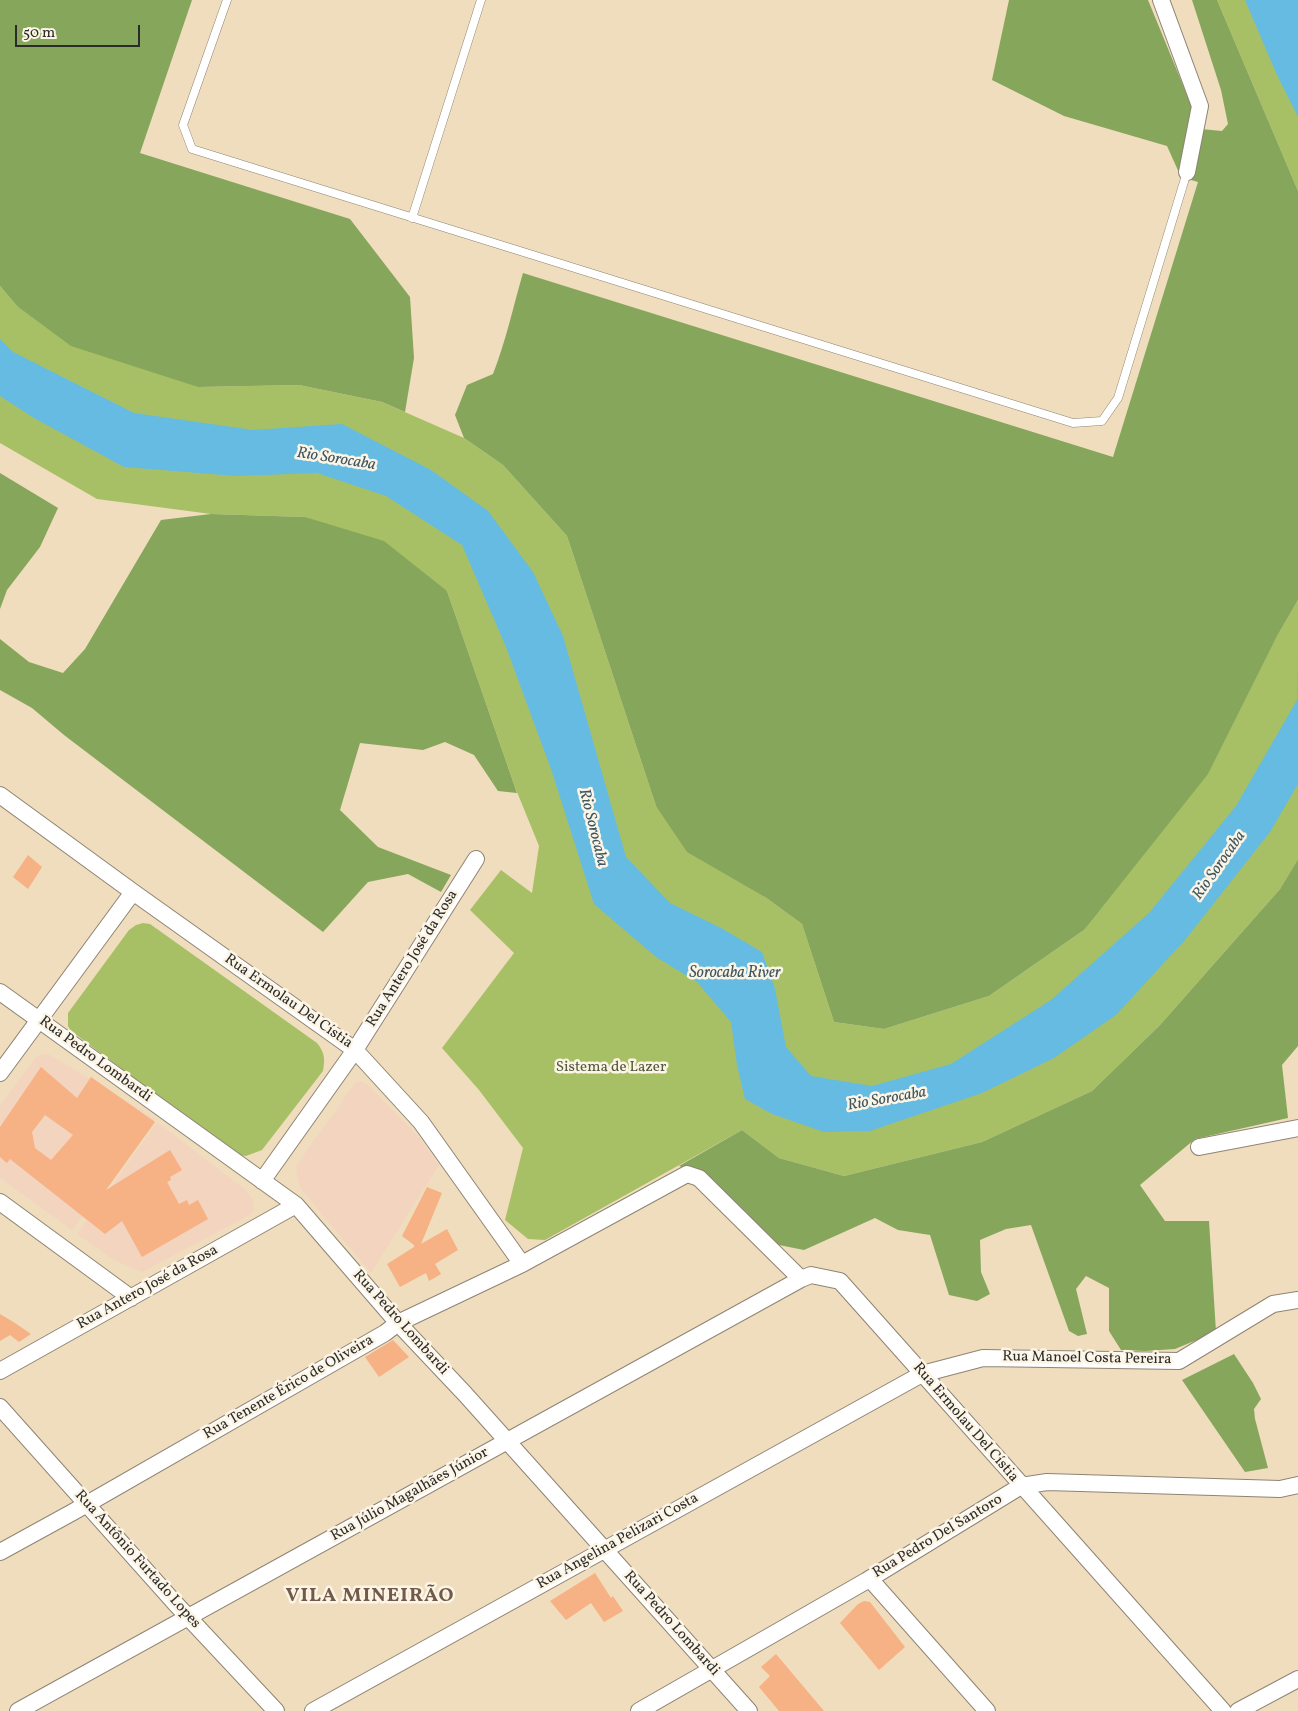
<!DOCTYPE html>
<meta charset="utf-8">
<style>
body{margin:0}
#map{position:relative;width:1298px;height:1711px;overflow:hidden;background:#f0ddbd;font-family:Vollkorn,serif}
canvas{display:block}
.scale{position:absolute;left:15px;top:25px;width:125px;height:22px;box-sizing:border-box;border:2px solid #2b2b2b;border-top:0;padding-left:6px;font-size:15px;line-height:18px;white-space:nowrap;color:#2b2b2b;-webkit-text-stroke:4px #fcf5e5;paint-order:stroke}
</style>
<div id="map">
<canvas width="1298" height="1711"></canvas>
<div class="scale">50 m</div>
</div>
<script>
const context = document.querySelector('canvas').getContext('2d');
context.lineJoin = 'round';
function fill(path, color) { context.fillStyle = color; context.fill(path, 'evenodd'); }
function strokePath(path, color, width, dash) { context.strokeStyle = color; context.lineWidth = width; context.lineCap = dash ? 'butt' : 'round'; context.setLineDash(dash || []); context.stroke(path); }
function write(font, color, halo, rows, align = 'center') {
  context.font = font + ' Vollkorn,serif'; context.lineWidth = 5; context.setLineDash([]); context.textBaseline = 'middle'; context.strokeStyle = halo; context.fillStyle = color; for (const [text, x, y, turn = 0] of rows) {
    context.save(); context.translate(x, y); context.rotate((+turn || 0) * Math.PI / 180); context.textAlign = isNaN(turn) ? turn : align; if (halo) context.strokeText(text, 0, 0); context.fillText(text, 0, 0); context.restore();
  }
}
const built = new Path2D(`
 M43 1054 50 1055 156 1119 72 1230 0 1178V1106L37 1056Z
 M362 1081 369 1086 417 1135 439 1165 371 1273 301 1189 298 1180 296 1166 350 1090 356 1082Z
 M157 1122 247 1191 253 1200 254 1208 251 1214 142 1272 114 1260 77 1234Z`);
const green = new Path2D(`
 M1217 0H1298V191Z
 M0 286 17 306 198 387 299 385 382 402 464 438 503 465 567 536 656 806 765 897 802 924 834 1022 884 1029 989 996 1084 930 1276 638 1298 600V859L1280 889 1160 1025 1092 1091 982 1142 844 1176 779 1158 742 1130 545 1240 528 1239 505 1220 523 1148 479 1090 442 1048 514 953 470 910 501 870 532 893 539 846 515 787 447 591 305 517 211 514 97 499 0 443Z
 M143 923 150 924 317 1043C325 1053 325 1059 323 1071L262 1150 246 1156 237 1155 71 1031 68 1026V1013L129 930 136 925Z`);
const forest = new Path2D(`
 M0 0H192L140 153 350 219 410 297 414 358 405 412 382 402 299 385 198 387 71 346 17 306 0 286Z
 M1009 0H1148L1201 129 1222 131 1228 124 1221 90 1192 0H1217L1298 191V600L1276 638 1208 774 1084 930 989 996 884 1029 834 1022 802 924 765 897 687 852 656 806 567 536 503 465 464 438 455 415 467 385 493 374C506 341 513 307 523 273L1113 457 1198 182 1181 177 1167 146 1064 116 992 80Z
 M0 473 58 508 40 547 7 590 0 609Z
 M211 514 305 517 384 541 447 591 517 793 498 791 474 755 445 742 423 750 360 743 340 810 378 847 451 875 441 892 408 874 368 882 323 932 64 735 32 708 0 690V639L29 662 63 673 85 649 161 520Z
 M1298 859V1046L1282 1065 1288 1118 1195 1139 1140 1185 1165 1221H1209L1216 1332 1175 1349 1145 1351 1121 1350 1109 1331V1288L1086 1276 1076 1289 1087 1334 1078 1336 1069 1331 1031 1225 1006 1229 980 1240 981 1272 990 1294 977 1301 949 1295 930 1235 898 1230 875 1218 804 1250 774 1244 699 1173 679 1166 742 1130 779 1158 844 1176 982 1142 1092 1091 1160 1025 1280 889Z
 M1234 1354 1253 1383 1261 1399 1254 1409 1255 1419 1268 1468 1245 1472 1182 1380Z`);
const water = new Path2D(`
 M1245 0H1298V117L1277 75Z
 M0 339 13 352 134 413 253 430 342 424 431 470 488 511 533 572 563 636 626 857 670 903 721 928 762 952 775 989 786 1047 811 1076 872 1086 951 1064 1051 1000 1149 913 1236 806 1297 700 1298 649V784L1270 832 1185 940 1116 1015 1054 1058 982 1093 870 1131 824 1132 772 1114 745 1099 737 1065 731 1022 697 982 656 957 594 904 551 769 506 647 462 545 386 496 317 473 236 476 124 467 34 418 0 396Z`);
const building = new Path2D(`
 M28 855 42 867 28 889 13 877Z
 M41 1067 77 1098 91 1077 155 1122 106 1190 170 1150 182 1170 170 1177 171 1180 167 1182 179 1204 187 1200 189 1205 198 1200 208 1219 142 1257 122 1221 105 1234 10 1159 7 1163 0 1157V1127ZM45 1115 73 1135 51 1160 35 1148 32 1132Z
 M427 1187 442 1193 421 1244 447 1229 458 1250 435 1264 441 1274 429 1281 426 1273 400 1287 387 1264 414 1247V1245L402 1236Z
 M0 1314 15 1323 31 1334 19 1342 10 1335 0 1341Z
 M393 1340 409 1357 379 1377 365 1357Z
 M595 1573 611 1598 613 1596 623 1611 604 1622 591 1603 566 1620 550 1601Z
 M864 1601 870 1602 905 1647 879 1670 840 1623 858 1604Z
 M776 1654 824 1711H779L759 1687 770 1676 761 1667Z`);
const service = new Path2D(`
 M227 0 183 125 192 149 1073 423 1102 421 1118 398 1187 172
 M412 218 481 0`);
const minor = new Path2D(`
 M1161 0 1200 106 1187 172
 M0 795 133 892 355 1050 421 1122 522 1264
 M0 992 296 1205 398 1323 465 1394 749 1711
 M0 1073 133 892
 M1199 1147 1298 1128
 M262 1181 355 1050 476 859
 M0 1202 131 1298
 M0 1371 296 1205
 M0 1407 174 1602 276 1711
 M0 1552 73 1512 385 1333 398 1323 522 1264 687 1174 699 1178 801 1279
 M870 1579 987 1711
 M18 1711 801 1279 811 1275 840 1281 1223 1711
 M313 1711 922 1374 983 1358 1179 1361 1273 1304 1298 1300
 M639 1711 866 1581 1021 1486 1047 1482 1280 1489 1298 1485
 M1238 1711 1298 1679`);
const streetNames = [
 ["Rua Antero José da Rosa",413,959,-58],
 ["Rua Ermolau Del Cístia",288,1002,35],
 ["Rua Pedro Lombardi",95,1060,36],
 ["Rua Antero José da Rosa",148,1288,-29],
 ["Rua Pedro Lombardi",400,1323,48],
 ["Rua Manoel Costa Pereira",1087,1359,1],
 ["Rua Tenente Érico de Oliveira",289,1388,-30],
 ["Rua Ermolau Del Cístia",965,1423,49],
 ["Rua Júlio Magalhães Júnior",410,1495,-29],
 ["Rua Pedro Del Santoro",938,1537,-31],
 ["Rua Angelina Pelizari Costa",618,1542,-29],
 ["Rua Antônio Furtado Lopes",137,1560,48],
 ["Rua Pedro Lombardi",671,1624,48]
];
const parkNames = [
 ["Sistema de Lazer",611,1068]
];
const waterNames = [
 ["Rio Sorocaba",336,460,9],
 ["Rio Sorocaba",592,828,76],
 ["Rio Sorocaba",1220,866,-55],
 ["Sorocaba River",735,974],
 ["Rio Sorocaba",887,1100,-10]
];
const districtNames = [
 ["VILA MINEIRÃO",370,1597]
];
fill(built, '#f3d4bf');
fill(green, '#a7c066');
fill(forest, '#85a65b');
fill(water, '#65bbe2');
fill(building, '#f6b184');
strokePath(service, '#8e8474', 9);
strokePath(minor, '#8e8474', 18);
strokePath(service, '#fff', 8);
strokePath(minor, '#fff', 16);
write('15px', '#2b2b2b', '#fcf5e5', streetNames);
write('15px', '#50583d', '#fcf5e5', parkNames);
write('italic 16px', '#3c5662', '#fcf5e5', waterNames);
context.letterSpacing = '1px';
write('bold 20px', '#725a4a', '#fcf5e5', districtNames);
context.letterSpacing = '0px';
</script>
